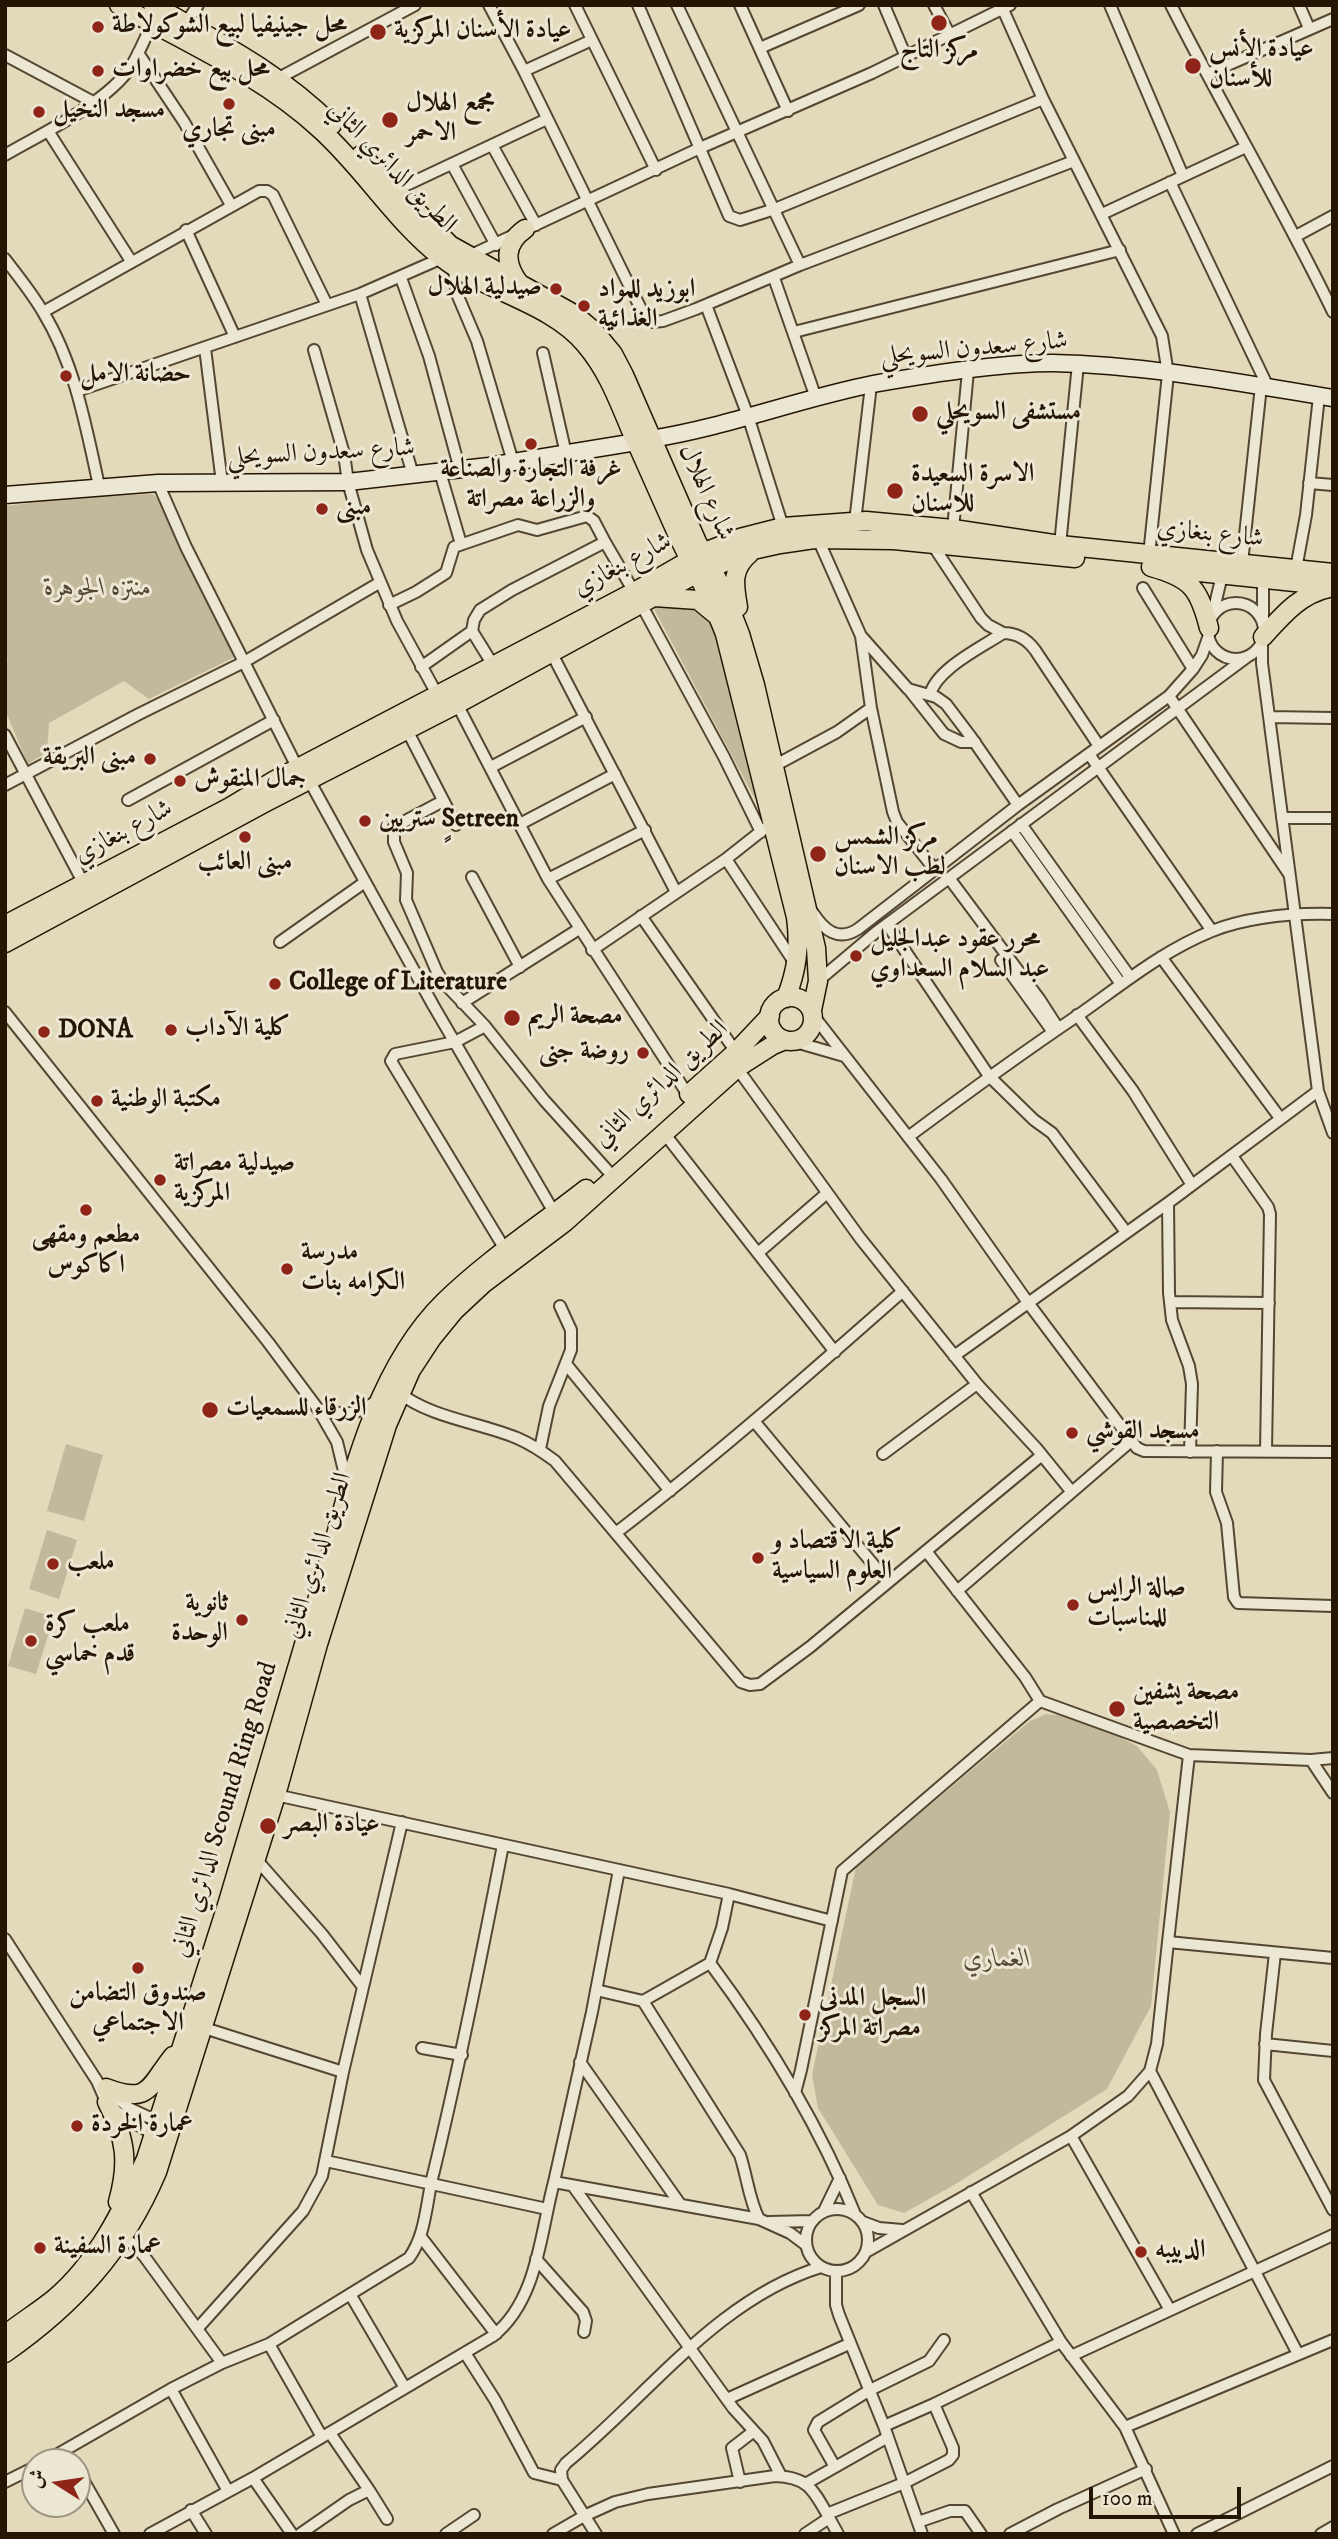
<!DOCTYPE html>
<meta charset="utf-8">
<style>
body{margin:0}
#map{position:relative;width:1338px;height:2539px;overflow:hidden;background:#e2dabb;font-family:"IM FELL DW Pica",Amiri,serif}
canvas{display:block}
.frame{position:absolute;inset:0;border:7px solid #251604;pointer-events:none}
.north{position:absolute;left:21px;top:2448px;width:70px;height:70px;box-sizing:border-box;background:#ece7d3;border:2px solid #9c9380;border-radius:50%;rotate:282deg;font-size:19px;font-weight:700;line-height:28px;text-align:center;color:#251604}
.north::after{content:'';display:block;margin:auto;width:24px;height:32px;background:#8f2418;clip-path:polygon(50% 0,100% 100%,50% 72%,0 100%)}
.scale{position:absolute;left:1089px;top:2487px;width:152px;height:32px;box-sizing:border-box;border:4px solid #251604;border-top:0;padding-left:9px;font-size:21px;line-height:24px;white-space:nowrap;color:#251604;-webkit-text-stroke:5px #ece7d3;paint-order:stroke}
</style>
<div id="map">
<canvas width="1338" height="2539"></canvas>
<div class="frame"></div>
<div class="north">ش</div>
<div class="scale">100 m</div>
</div>
<script>
const context = document.querySelector('canvas').getContext('2d');
context.lineJoin = 'round';
function fill(path, color) { context.fillStyle = color; context.fill(path, 'evenodd'); }
function strokePath(path, color, width, dash) { context.strokeStyle = color; context.lineWidth = width; context.lineCap = dash ? 'butt' : 'round'; context.setLineDash(dash || []); context.stroke(path); }
function write(font, color, halo, rows, align = 'center') {
  context.font = font + ' "IM FELL DW Pica",Amiri,serif'; context.lineWidth = 6; context.setLineDash([]); context.textBaseline = 'middle'; context.strokeStyle = halo; context.fillStyle = color; for (const [text, x, y, turn = 0] of rows) {
    context.save(); context.translate(x, y); context.rotate((+turn || 0) * Math.PI / 180); context.textAlign = isNaN(turn) ? turn : align; if (halo) context.strokeText(text, 0, 0); context.fillText(text, 0, 0); context.restore();
  }
}
const green = new Path2D(`
 M153 494 166 508 173 532 239 655 149 699 124 681 49 723 47 752 28 764 5 710V664L8 661 5 656V506L81 497Z
 M668 600 699 606 718 629 764 816 653 607Z
 M66 1444 103 1455 84 1521 47 1511Z
 M47 1530 77 1540 59 1599 29 1589Z
 M25 1608 54 1617 36 1674 8 1666Z
 M1046 1714 1066 1716 1104 1729 1137 1746 1157 1770 1170 1812 1151 2006 1107 2089 954 2185 904 2213 878 2205 818 2108 812 2075 856 1867 1030 1721Z`);
const minor = new Path2D(`
 M489 5 524 71 629 285 645 317 652 322 663 321 696 309 800 265 1074 161
 M575 5 656 170
 M638 5 729 216 740 220 775 209 1043 99
 M677 5 800 265
 M740 5 788 111
 M884 5 906 57
 M934 5 950 35
 M1001 5 1043 99 1162 336 1168 374 1149 555
 M1110 5 1183 176
 M1171 5C1223 108 1283 208 1333 312
 M1299 5 1309 28
 M184 26 198 5
 M760 48 859 5
 M138 53 184 122 231 205
 M5 55 93 102
 M524 71 592 40
 M1207 74 1333 19
 M279 78 415 5
 M48 131 131 261
 M492 145 536 225
 M5 155C43 133 106 103 130 68 139 54 145 38 152 24
 M452 164 496 245
 M1170 182 1268 387
 M394 191 547 119
 M1102 214 1246 147
 M186 230 235 337
 M1296 236 1333 216
 M469 256 700 148 872 73 1010 5
 M5 259C18 276 32 293 43 312 75 364 86 427 99 486
 M456 265 454 270 457 294 477 341 513 462
 M401 278 429 356 460 470
 M774 278 816 398
 M360 294 413 475
 M706 305 748 416 783 527
 M43 312 259 191H267L273 195 327 305
 M794 332 1120 250
 M205 348 222 483
 M314 350 344 454 348 482 367 550 397 621 438 696
 M543 353 566 454
 M77 391 360 294 442 258
 M440 472 461 544
 M158 483 186 547 298 769
 M1309 483 1333 485
 M855 522 871 385
 M953 529 968 371
 M818 539 861 636 871 708 893 812 897 822 935 870
 M932 544 981 618 988 625 1003 633
 M1060 545 1078 364
 M1242 563 1261 386
 M1296 569 1306 515 1319 396
 M1263 574V621
 M1143 588 1193 669
 M1208 631a28 28 0 1 1 56 0a28 28 0 1 1-56 0Z
 M641 604 724 757 761 832
 M389 605 416 592 446 573 454 547 518 525 537 530 587 516 594 521 605 542
 M1212 617 1223 571
 M862 637 908 689 936 697 946 704 971 737 1018 805
 M551 652 676 892
 M493 665 472 631 474 620 480 610 512 590 605 542 634 592
 M421 667 472 631
 M910 691 944 734 961 742H975
 M930 695C936 669 981 648 1003 633 1017 633 1027 639 1035 650L1099 746
 M1169 696 1289 874
 M457 704 548 879 688 1095
 M1269 717 1333 718
 M407 730 456 825
 M5 735 84 884
 M1089 754 1212 931
 M774 766 837 732 871 708
 M491 767 586 717
 M309 780 433 1005 555 1214
 M5 785 139 714 244 662 379 583
 M128 800 274 720
 M443 801 394 827V842L407 873 406 900 437 972 444 983 485 1026 544 1100 608 1171
 M1282 818H1333
 M520 824 615 774
 M1021 824 1130 977
 M1012 831 1121 984
 M726 859 796 965
 M472 877 520 967
 M949 878 1040 1000 1058 1028
 M548 879 645 830
 M813 913C824 930 838 942 858 929L1018 805 1169 696 1193 669 1202 655 1209 635
 M641 916 736 1052
 M887 924 989 1076 1034 1120 1052 1133 1126 1232
 M280 942 365 882
 M592 950 726 859 764 829
 M1161 957 1280 1118
 M1001 960 1053 1032
 M818 981 875 933 1247 657
 M462 1003 579 929
 M5 1012 268 1342 318 1409 337 1442 344 1471 345 1486
 M813 1015 941 1179 1029 1304 1137 1448 1144 1451 1333 1452
 M1077 1015 1133 1091 1192 1185
 M485 1026 455 1042 395 1054 391 1061 506 1251
 M792 1041 844 1056
 M737 1068 860 1238 977 1384 1037 1449 1071 1491
 M1318 1091 1333 1133
 M664 1133 835 1352
 M908 1137C963 1096 1019 1055 1077 1016 1120 986 1162 951 1212 931 1251 916 1292 913 1333 914
 M1232 1156 1268 1207 1270 1214 1266 1451
 M1168 1203 1169 1293 1172 1320 1189 1366 1192 1384 1190 1452
 M758 1253 826 1194
 M1170 1302 1269 1303
 M954 1356 1168 1203 1318 1091 1262 663V642
 M566 1364 670 1491
 M398 1392C431 1418 478 1422 517 1438 531 1444 543 1452 555 1461L741 1682 750 1685 760 1684 810 1647 1042 1455
 M318 1409C342 1415 357 1417 377 1400
 M754 1421 887 1581
 M540 1449 549 1406 571 1350V1330L560 1306
 M1217 1451 1216 1492 1227 1523 1234 1597 1238 1603 1333 1606
 M883 1454 977 1384
 M617 1532C716 1456 809 1374 903 1291
 M926 1551 1025 1677 1040 1701 1189 1755 1311 1760 1333 1758
 M957 1591 1130 1442
 M1311 1760 1333 1793
 M271 1794 729 1894 832 1921
 M256 1859 322 1934 363 1987
 M729 1894 722 1928 710 1963C767 2040 819 2125 855 2214
 M5 1939 97 2081 104 2097
 M1168 1942 1189 1755
 M1275 1953 1266 2034 1264 2080 1333 2210
 M596 1990 643 2001 740 2155C747 2176 749 2200 759 2219
 M643 2001 710 1963
 M198 2026 343 2072
 M1265 2044 1333 2051
 M422 2048 462 2055
 M580 2062 680 2204
 M1150 2071 1298 2354
 M110 2092 129 2108 161 2123
 M795 2093 801 2070 842 1871 1040 1701
 M114 2110 156 2136
 M1071 2136 1170 2310
 M326 2161 547 2209
 M554 2182 592 2012 619 1870
 M573 2186 733 2408 763 2441 781 2476
 M971 2192 1061 2342 1125 2427 1174 2534
 M806 2240a31 31 0 1 1 62 0a31 31 0 1 1-62 0Z
 M824 2211 840 2178
 M769 2222 812 2221
 M863 2222 879 2228 902 2230
 M117 2234 133 2244 144 2256 222 2363
 M421 2237 496 2334
 M866 2252 1071 2136 1128 2096 1150 2071 1157 2044 1168 1942 1333 1958
 M536 2259 583 2312 586 2321 584 2332
 M836 2272V2305L839 2315 884 2426 922 2534
 M350 2294 405 2388
 M198 2328 303 2211 322 2176 343 2072 402 1822
 M269 2344 322 2437
 M465 2353 495 2400 534 2473 562 2480
 M1071 2356 1333 2235
 M171 2389 228 2491
 M727 2399 849 2344
 M884 2426 934 2404
 M1125 2427 1333 2340
 M44 2462 171 2389 222 2363 269 2344 409 2258C427 2233 426 2200 434 2171 460 2063 482 1954 503 1845
 M835 2467 814 2430 818 2422 870 2390 929 2361 944 2340
 M77 2469 114 2534
 M253 2478 292 2534
 M5 2482 35 2467
 M740 2482 732 2448 754 2431
 M807 2483 888 2437
 M369 2490 387 2519
 M191 2510 206 2534
 M918 2522 950 2511H965L981 2534
 M150 2534 253 2478 493 2336C538 2300 540 2234 554 2182L759 2219 790 2233 806 2245
 M300 2534 349 2500 369 2490 330 2433
 M446 2534 474 2515
 M553 2534 584 2516 615 2502 648 2494 775 2476C807 2477 813 2489 827 2514
 M596 2534 562 2480 561 2470 566 2463C648 2396 717 2299 821 2267
 M805 2534 829 2518
 M838 2534 827 2514 904 2483 949 2460 953 2455V2448L934 2404 1061 2342
 M1010 2534 1058 2509 1146 2469
 M1197 2534 1333 2466
 M1321 2534 1333 2527`);
const secondary = new Path2D(`
 M651 439C727 427 798 399 873 384 929 374 997 363 1053 363 1146 365 1241 383 1333 398
 M5 495 158 483 348 482 489 466 636 442`);
const primary = new Path2D(`
 M119 5C187 43 263 76 321 130 364 169 395 221 441 257 483 291 550 302 585 344 606 368 618 399 630 428 645 462 660 495 675 529 691 565 712 598 725 634L796 917C800 947 797 970 786 998
 M153 5C220 43 276 70 332 125
 M361 155 450 245 574 314 594 331 613 354 624 375 697 542 722 588 740 634 755 685 816 948 818 981 812 1010
 M519 283C504 263 504 244 525 229
 M1151 567C1191 578 1199 588 1209 628
 M1180 570 1333 586
 M654 597 698 600 715 614
 M738 607C734 584 731 569 750 553
 M1263 637C1282 616 1300 594 1329 588
 M5 925 230 807 275 780 634 592 702 553 740 538 783 527 866 521 953 529 1060 545 1333 573
 M5 943 266 802 457 704 690 577 753 550 780 544 814 539 894 540 1075 558
 M769 1019a22 22 0 1 1 44 0a22 22 0 1 1-44 0Z
 M689 1094 736 1052 770 1016
 M106 2088C150 2105 149 2086 173 2056
 M107 2102C126 2139 129 2162 118 2202
 M5 2335C21 2322 38 2312 54 2299 97 2263 123 2209 146 2159L228 1902 334 1543C354 1462 383 1362 444 1302 487 1260 539 1226 586 1189
 M5 2353C74 2305 124 2250 157 2172L276 1795 318 1644 387 1425 411 1370 432 1338 454 1311 484 1283 565 1222 737 1068 773 1045 785 1040`);
const markers = [
 [939,23,9,"#8f2418"],
 [98,27,7,"#8f2418"],
 [378,32,9,"#8f2418"],
 [1193,66,9,"#8f2418"],
 [98,71,7,"#8f2418"],
 [229,104,7,"#8f2418"],
 [39,112,7,"#8f2418"],
 [390,120,9,"#8f2418"],
 [556,289,7,"#8f2418"],
 [584,306,7,"#8f2418"],
 [66,376,7,"#8f2418"],
 [920,414,9,"#8f2418"],
 [531,444,7,"#8f2418"],
 [895,491,9,"#8f2418"],
 [322,509,7,"#8f2418"],
 [150,759,7,"#8f2418"],
 [180,781,7,"#8f2418"],
 [365,821,7,"#8f2418"],
 [245,837,7,"#8f2418"],
 [818,854,9,"#8f2418"],
 [856,956,7,"#8f2418"],
 [275,984,7,"#8f2418"],
 [512,1018,9,"#8f2418"],
 [171,1030,7,"#8f2418"],
 [44,1032,7,"#8f2418"],
 [643,1053,7,"#8f2418"],
 [97,1101,7,"#8f2418"],
 [160,1180,7,"#8f2418"],
 [86,1210,7,"#8f2418"],
 [287,1269,7,"#8f2418"],
 [210,1410,9,"#8f2418"],
 [1072,1433,7,"#8f2418"],
 [758,1558,7,"#8f2418"],
 [53,1564,7,"#8f2418"],
 [1073,1605,7,"#8f2418"],
 [242,1620,7,"#8f2418"],
 [31,1641,7,"#8f2418"],
 [1117,1709,9,"#8f2418"],
 [268,1826,9,"#8f2418"],
 [138,1968,7,"#8f2418"],
 [805,2015,7,"#8f2418"],
 [77,2126,7,"#8f2418"],
 [40,2248,7,"#8f2418"],
 [1141,2252,7,"#8f2418"]
];
const poiNames = [
 ["محل جينيفيا لبيع الشوكولاطة",112,27],
 ["عيادة الأسنان المركزية",394,32],
 ["عيادة الأنس",1209,51],
 ["للأسنان",1209,81],
 ["مركز التاج",939,52,"center"],
 ["محل بيع خضراوات",112,71],
 ["مجمع الهلال",406,105],
 ["الاحمر",406,135],
 ["مسجد النخيل",53,112],
 ["مبنى تجاري",229,131,"center"],
 ["صيدلية الهلال",542,289,"right"],
 ["ابوزيد للمواد",598,291],
 ["الغذائية",598,321],
 ["حضانة الامل",80,376],
 ["مستشفى السويحلي",936,414],
 ["غرفة التجارة والصناعة",531,471,"center"],
 ["والزراعة مصراتة",531,501,"center"],
 ["الاسرة السعيدة",911,476],
 ["للاسنان",911,506],
 ["مبنى",336,509],
 ["مبنى البريقة",136,759,"right"],
 ["جمال المنقوش",194,781],
 ["ستريين ٍSetreen",379,821],
 ["مركز الشمس",834,839],
 ["لطب الاسنان",834,869],
 ["مبنى العائب",245,864,"center"],
 ["محرر عقود عبدالجليل",870,941],
 ["عبد السلام السعداوي",870,971],
 ["College of Literature",289,984],
 ["مصحة الريم",528,1018],
 ["كلية الآداب",185,1030],
 ["DONA",58,1032],
 ["روضة جنى",629,1053,"right"],
 ["مكتبة الوطنية",111,1101],
 ["صيدلية مصراتة",174,1165],
 ["المركزية",174,1195],
 ["مطعم ومقهى",86,1237,"center"],
 ["اكاكوس",86,1267,"center"],
 ["مدرسة",301,1254],
 ["الكرامه بنات",301,1284],
 ["الزرقاء للسمعيات",226,1410],
 ["مسجد القوشي",1086,1433],
 ["كلية الاقتصاد و",772,1543],
 ["العلوم السياسية",772,1573],
 ["ملعب",67,1564],
 ["صالة الرايس",1087,1590],
 ["للمناسبات",1087,1620],
 ["ثانوية",228,1605,"right"],
 ["الوحدة",228,1635,"right"],
 ["ملعب كرة",45,1626],
 ["قدم خماسي",45,1656],
 ["مصحة يشفين",1133,1694],
 ["التخصصية",1133,1724],
 ["عيادة البصر",284,1826],
 ["صندوق التضامن",138,1995,"center"],
 ["الاجتماعي",138,2025,"center"],
 ["السجل المدني",819,2000],
 ["مصراتة المركز",819,2030],
 ["عمارة الخردة",91,2126],
 ["عمارة السفينة",54,2248],
 ["الدبيبه",1155,2252]
];
const streetNames = [
 ["الطريق الدائري الثاني",391,168,46],
 ["شارع سعدون السويحلي",974,350,-5],
 ["شارع سعدون السويحلي",321,454,-3],
 ["شارع الهلال",705,493,66],
 ["شارع بنغازي",1210,535,6],
 ["شارع بنغازي",623,566,-28],
 ["شارع بنغازي",124,833,-28],
 ["الطريق الدائري الثاني",662,1085,-43],
 ["الطريق الدائري الثاني",319,1556,-72],
 ["الدائري الثاني Scound Ring Road",226,1810,-73]
];
const parkNames = [
 ["منتزه الجوهرة",98,590],
 ["الغماري",997,1961]
];
fill(green, '#c2b99c');
strokePath(minor, '#544732', 14);
strokePath(secondary, '#251604', 19);
strokePath(primary, '#251604', 21);
strokePath(minor, '#ece7d3', 10);
strokePath(secondary, '#ece7d3', 16);
strokePath(primary, '#e2dabb', 18);
for (const [x, y, r, color] of markers) { const dot = new Path2D(); dot.arc(x, y, r, 0, 2 * Math.PI); context.fillStyle = color; context.fill(dot); strokePath(dot, '#ece7d3', 2.5); }
write('bold 26px', '#251604', '#ece7d3', poiNames, 'left');
write('26px', '#251604', '#ece7d3', streetNames);
write('italic 26px', '#544732', '#ece7d3', parkNames);
</script>
